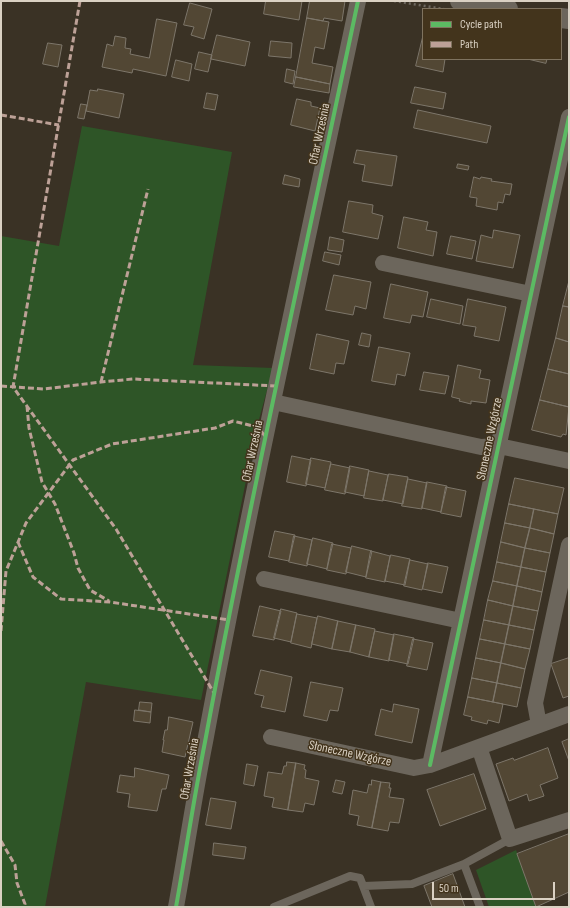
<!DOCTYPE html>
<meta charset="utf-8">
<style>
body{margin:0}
#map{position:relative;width:570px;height:908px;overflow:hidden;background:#3a3225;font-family:"Sofia Sans Condensed",sans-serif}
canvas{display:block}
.frame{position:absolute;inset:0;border:2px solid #dad1c3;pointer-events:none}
.legend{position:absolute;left:422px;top:8px;width:140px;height:52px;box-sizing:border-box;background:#43341c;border:1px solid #7f735f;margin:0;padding:5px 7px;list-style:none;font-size:12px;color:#dad1c3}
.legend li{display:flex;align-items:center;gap:8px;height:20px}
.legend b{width:20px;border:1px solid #7f735f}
.scale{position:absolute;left:432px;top:882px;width:123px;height:18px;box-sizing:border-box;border:2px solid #dad1c3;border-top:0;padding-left:5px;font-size:12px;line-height:14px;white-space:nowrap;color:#dad1c3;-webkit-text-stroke:3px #43341c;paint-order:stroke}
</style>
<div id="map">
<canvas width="570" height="908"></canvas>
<div class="frame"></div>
<ul class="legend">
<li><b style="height:5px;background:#5cba63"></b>Cycle path</li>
<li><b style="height:5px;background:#bda197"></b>Path</li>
</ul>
<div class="scale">50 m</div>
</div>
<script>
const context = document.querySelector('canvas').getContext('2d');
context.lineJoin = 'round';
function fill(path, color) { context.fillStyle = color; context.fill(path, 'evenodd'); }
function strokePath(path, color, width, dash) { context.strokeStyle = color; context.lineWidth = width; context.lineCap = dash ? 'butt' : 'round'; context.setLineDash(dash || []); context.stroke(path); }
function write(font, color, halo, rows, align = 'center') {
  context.font = font + ' "Sofia Sans Condensed",sans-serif'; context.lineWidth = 3; context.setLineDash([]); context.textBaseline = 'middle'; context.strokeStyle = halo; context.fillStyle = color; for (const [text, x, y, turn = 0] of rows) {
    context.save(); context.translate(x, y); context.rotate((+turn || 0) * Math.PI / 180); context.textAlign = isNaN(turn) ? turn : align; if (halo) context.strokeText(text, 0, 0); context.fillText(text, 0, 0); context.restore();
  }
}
const green = new Path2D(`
 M82 126 232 152 193 365 273 368 257 427 201 700 86 682 45 907H1V236L59 246Z
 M516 850 537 907H489L476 870Z`);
const building = new Path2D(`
 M266 1H302L299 20 264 14Z
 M310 1H345L342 21 324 18 323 21 307 18Z
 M190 3 212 9 204 39 191 35 194 27 184 25Z
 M307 18 329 22 324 49 315 47 312 63 333 67 330 84 296 77Z
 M157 19 177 23 166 76 133 69 132 73 102 67 107 44 113 46 115 36 126 38 125 48 131 49 130 54 149 58Z
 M217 35 250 42 245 66 211 59Z
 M423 36V59H445L443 72 416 66Z
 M271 41 292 43 291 58 269 56Z
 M48 43 62 45 58 67 43 64Z
 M199 52 212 55 208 72 195 69Z
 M528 59H547L546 63Z
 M176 60 192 64 189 81 172 77Z
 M287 69 295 71 293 84 285 82Z
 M296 77 330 84 329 93 294 87Z
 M415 87 446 93 443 109 411 103Z
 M98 89 124 94 119 118 86 111 90 90 97 91Z
 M207 93 218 95 215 110 204 108Z
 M297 99 311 102V106L320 108 315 131 291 125Z
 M81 104 87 105 84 119 78 118Z
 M418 110 491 126 487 143 414 128Z
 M357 150 397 156 392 186 362 181 365 165 354 163Z
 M458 164 469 166 468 170 457 168Z
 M285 175 300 179 299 187 283 184Z
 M474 177 480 179 481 177 492 179 491 181 512 184 510 195 505 194 503 203 498 202 497 210 476 206 477 198 470 197Z
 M349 201 373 205 372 213 383 216 378 239 343 232Z
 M404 217 428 222 426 230 437 232 433 256 398 248Z
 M494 230 520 235 513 268 476 261 481 235 492 238Z
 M451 236 476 241 472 259 447 254Z
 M330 237 344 240 342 252 328 250Z
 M325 252 341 255 339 265 323 261Z
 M334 275 371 282 366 309 355 306 353 315 326 310Z
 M569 281V307L563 306Z
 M391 284 428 292 423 317 412 315 410 323 384 318Z
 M431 299 463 306 460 324 427 317Z
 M468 299 506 307 499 341 474 336 476 327 463 325Z
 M563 306 569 307V342L556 338Z
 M362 333 371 335 369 347 359 345Z
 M317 334 349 341 344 364 336 363 334 374 310 369Z
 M556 338 569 342V374L548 369Z
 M379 347 410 353 405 376 397 374 395 385 372 381Z
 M458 365 481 370 479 378 490 380 486 403 471 401V404L459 401 460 399 452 397Z
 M548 369 569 374V407L540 400Z
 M424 372 449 376 445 394 420 390Z
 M540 400 569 407 566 435 563 434 561 437 532 430Z
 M292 456 311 460 306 486 287 482Z
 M311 458 331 462 325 488 306 484Z
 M331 464 350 468 345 494 325 490Z
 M350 466 369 470 364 496 345 492Z
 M369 471 388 475 383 501 364 498Z
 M389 474 408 477 403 504 383 500Z
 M515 478 564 488 558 514 509 504Z
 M408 479 427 483 422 509 402 506Z
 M427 482 447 486 441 512 422 508Z
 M446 487 466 491 461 517 441 513Z
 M509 504 534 509 530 528 505 523Z
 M534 509 558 514 554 534 530 528Z
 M505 523 530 528 525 548 501 542Z
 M530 528 554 534 550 553 525 548Z
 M275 531 295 535 289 561 269 557Z
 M294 536 312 540 307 566 289 562Z
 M313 538 333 543 327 569 307 564Z
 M501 542 525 548 521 567 497 562Z
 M332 544 351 548 346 574 327 570Z
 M352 546 372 551 366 577 346 572Z
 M525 548 550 553 546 572 521 567Z
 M371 551 390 556 385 582 366 578Z
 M391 555 410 559 405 585 385 581Z
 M410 560 428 564 422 590 404 586Z
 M497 562 521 567 517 586 493 581Z
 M428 563 448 567 442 593 423 589Z
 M521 567 546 572 542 592 517 586Z
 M493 581 517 586 513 606 488 600Z
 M517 586 542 592 538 611 513 606Z
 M488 600 513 606 509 625 484 620Z
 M260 606 281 611 274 640 253 636Z
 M513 606 538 611 534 630 509 625Z
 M281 609 297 613 291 642 274 638Z
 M297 614 317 618 311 648 291 643Z
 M318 616 338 621 332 649 312 644Z
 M484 620 509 625 505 644 480 639Z
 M338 621 356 625 350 652 332 649Z
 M356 625 375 629 369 657 350 652Z
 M509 625 534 630 530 649 505 644Z
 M375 631 394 635 389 661 369 657Z
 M394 634 414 638 408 664 389 660Z
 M413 639 433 643 427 670 407 666Z
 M480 639 505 644 501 663 476 658Z
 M505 644 530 649 525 669 501 663Z
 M476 658 501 663 497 683 472 678Z
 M569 658V696L563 698 551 664Z
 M501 663 525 669 521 688 497 683Z
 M261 670 292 677 285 712 261 707 264 696 255 694Z
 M472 678 497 683 493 702 468 697Z
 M311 682 343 688 338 711 330 710 327 721 304 716Z
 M497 683 521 688 517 707 493 702Z
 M468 697 503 704 499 723 488 720 487 724 471 720 472 717 464 715Z
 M140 702 152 703 151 712 139 710Z
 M394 704 419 709 412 743 375 735 381 709 392 712Z
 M135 710 151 712 150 723 134 721Z
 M169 717 193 722 185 757 162 752 164 740H163L165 730H167Z
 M569 739V761L562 742Z
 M548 748 558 778 540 785 544 796 529 801 527 794 509 801 496 764 513 758 514 760Z
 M287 762 296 763 288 810 272 807 274 798 264 796 268 772 282 774 284 766H286Z
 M296 763 305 765 304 769 306 770 305 778 319 781 314 805 305 803 303 812 288 810Z
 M247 764 258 766 254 786 244 784Z
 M135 768 169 775 166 789H162L157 811 128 807 130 794 117 792 120 775 134 777Z
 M474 774 486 809 440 826 427 790Z
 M336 780 345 782 342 794 333 792Z
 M372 780 381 782 372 828 357 825 359 816 349 814 353 790 367 793 369 784 371 785Z
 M381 782 390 783 389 788H391L389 797 404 799 399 823 390 822 388 831 372 828Z
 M211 798 236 802 231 829 206 825Z
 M569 834V892L536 907 517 854Z
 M214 843 246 847 244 859 213 855Z
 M453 874 465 907H432L424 886Z`);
const path = new Path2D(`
 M394 1 444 9`);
const service = new Path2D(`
 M464 864 480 907
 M364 886 412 884 464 864 510 839
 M274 907 350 876 360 878 371 907`);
const minor = new Path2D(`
 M383 263 531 294
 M273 402 481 447 499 446 569 461
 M264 579 461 621
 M539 725 535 703 569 545
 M271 737 414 768 430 765 569 714
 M479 747 510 839 569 820
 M430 765 569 117
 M176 907C186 852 194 797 205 742 251 494 306 248 358 1`);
const tertiary = new Path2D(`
 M460 1 508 9
 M561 18 569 19`);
const quiet = new Path2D(`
 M80 1 13 387 116 529 214 693
 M1 115 59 125
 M101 382 148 189
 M1 386 44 389 101 382 133 379 276 386
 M27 406 29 428 42 482 55 504 74 553 78 568 90 590 109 601
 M18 542 33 577 61 599 110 602 229 620
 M1 631 6 571 26 523 73 460 112 444 215 428 233 421 257 427 266 437
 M1 841 15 865 17 883 25 904 24 907`);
const cycleway = new Path2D(`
 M430 765 569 117
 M176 907C186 852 194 797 205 742 251 494 306 248 358 1`);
const streetNames = [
 ["Ofiar Września",320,134,-78],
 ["Słoneczne Wzgórze",490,439,-78],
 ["Ofiar Września",253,451,-78],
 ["Słoneczne Wzgórze",350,754,12],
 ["Ofiar Września",190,769,-80]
];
fill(green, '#2e5527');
fill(building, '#524734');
strokePath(building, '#7d766a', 1);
strokePath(path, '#6f6960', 2.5, [2, 3]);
strokePath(service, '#6c665c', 8);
strokePath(minor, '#6c665c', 16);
strokePath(tertiary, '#6c665c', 20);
strokePath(quiet, '#bda197', 3, [6, 3]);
strokePath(cycleway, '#5cba63', 4);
write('13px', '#dad1c3', '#43341c', streetNames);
</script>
